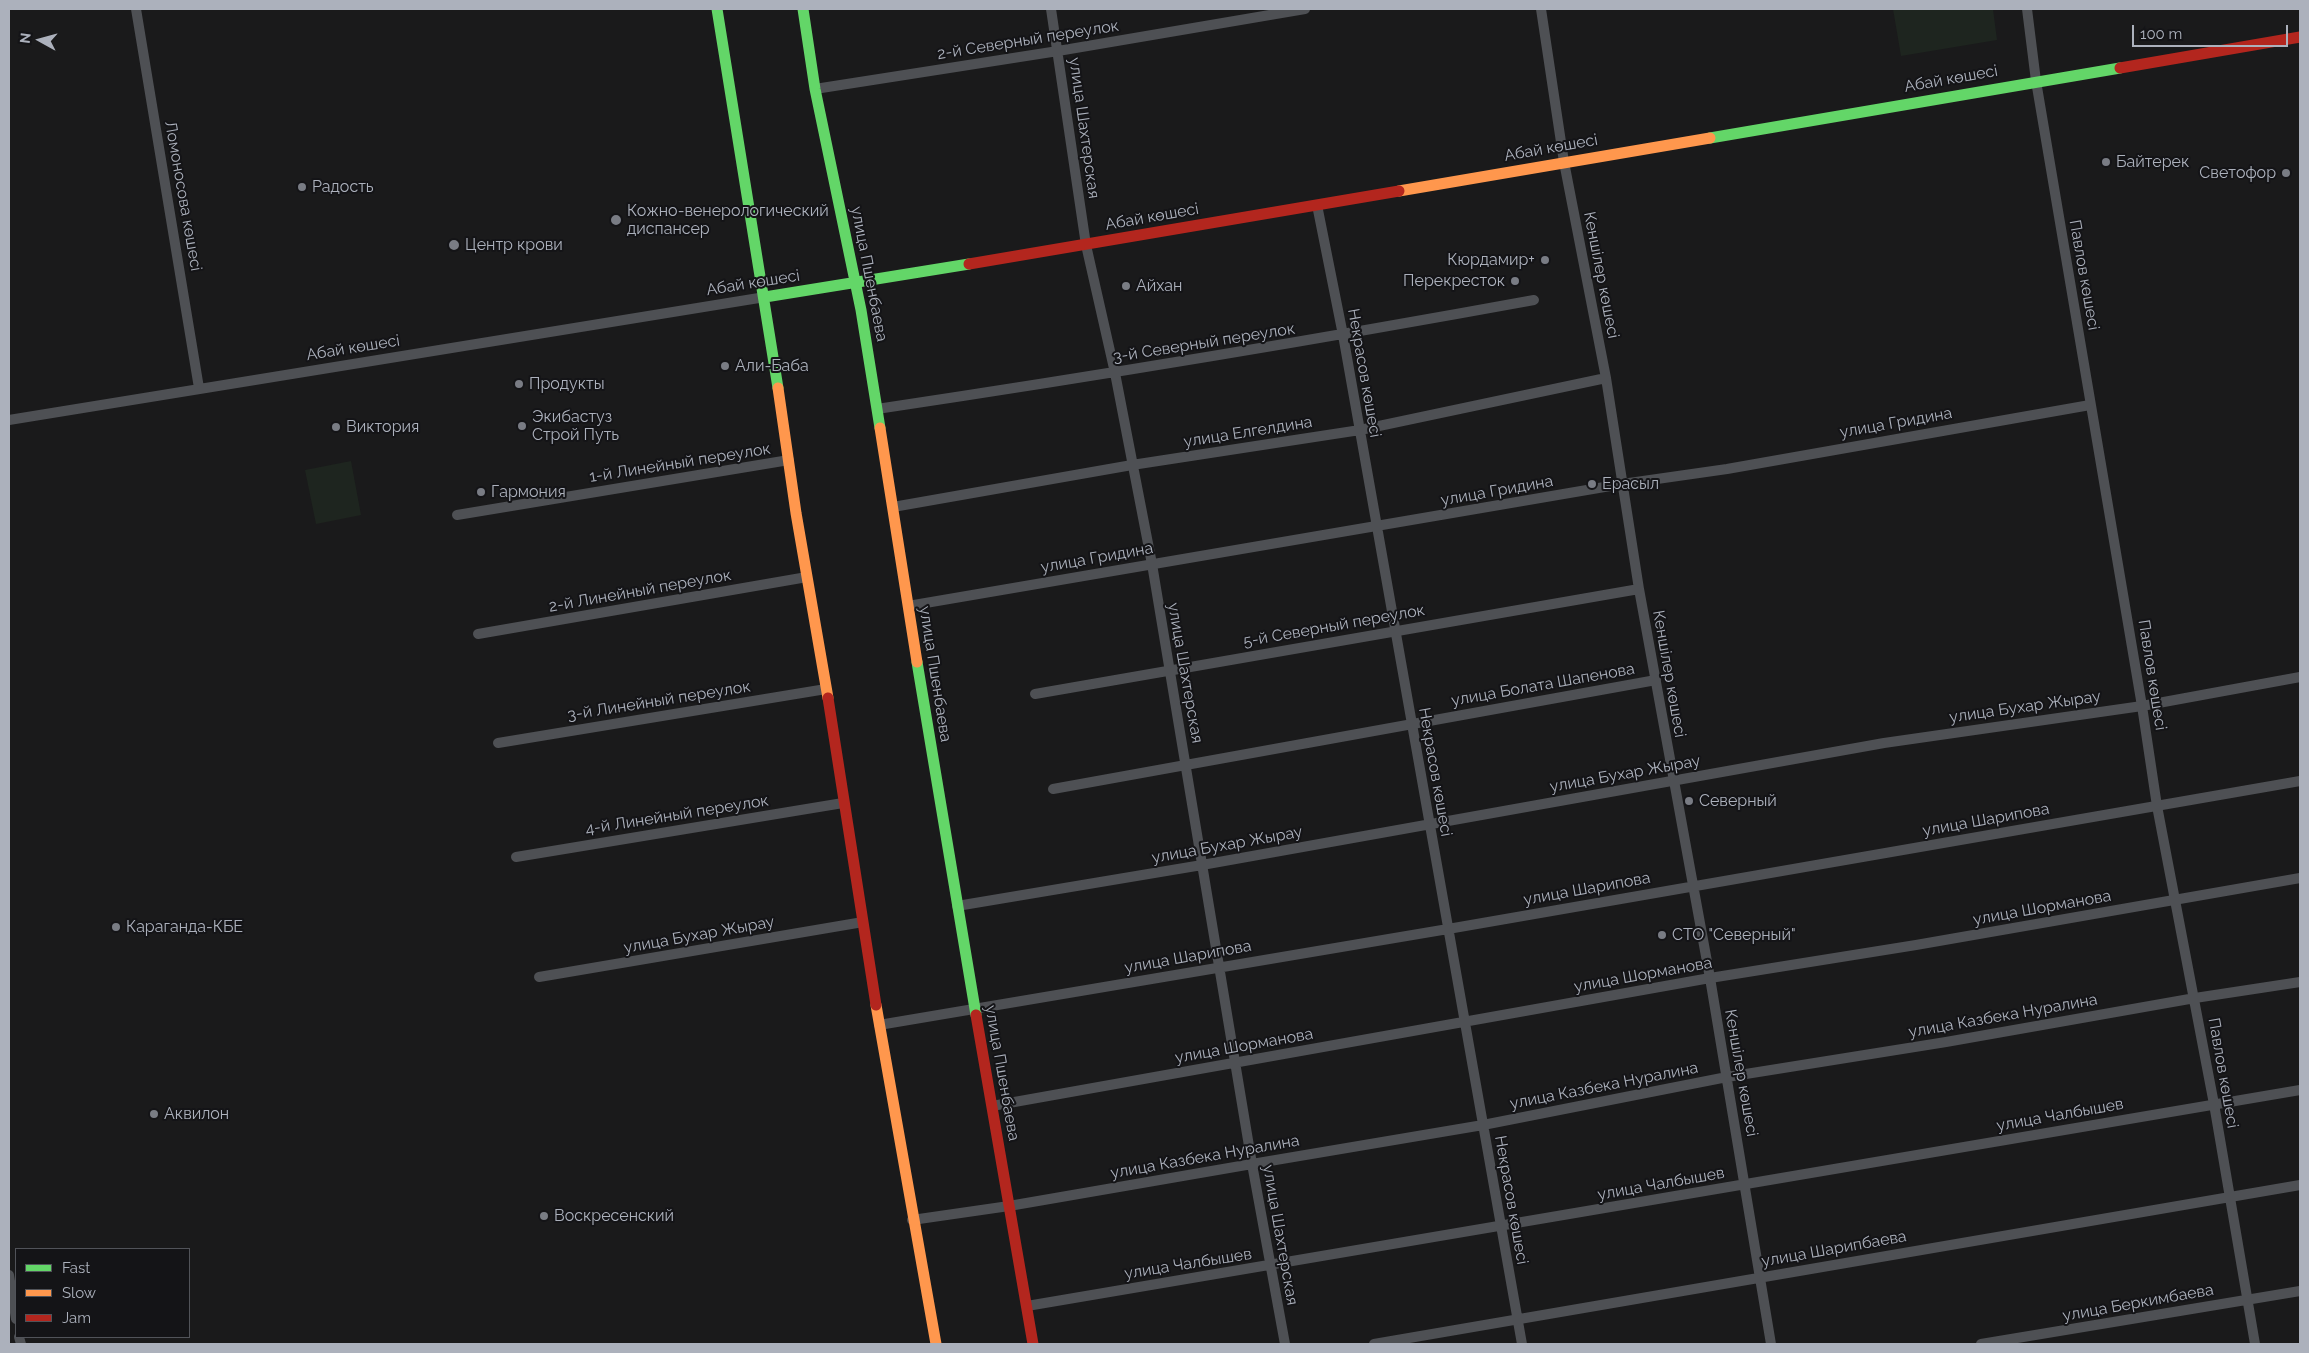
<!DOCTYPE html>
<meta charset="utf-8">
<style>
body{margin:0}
#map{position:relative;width:2309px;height:1353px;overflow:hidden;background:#1a1a1b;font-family:Raleway,sans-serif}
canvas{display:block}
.frame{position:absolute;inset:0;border:10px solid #acb1bc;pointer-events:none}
.legend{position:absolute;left:15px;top:1248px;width:175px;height:90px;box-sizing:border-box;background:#141417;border:1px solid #515359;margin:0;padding:6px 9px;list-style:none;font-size:15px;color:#acb1bc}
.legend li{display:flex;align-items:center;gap:10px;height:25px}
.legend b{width:25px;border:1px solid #515359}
.north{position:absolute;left:15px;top:15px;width:50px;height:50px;-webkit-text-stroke:4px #141417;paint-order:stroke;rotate:277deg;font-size:14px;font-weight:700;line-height:20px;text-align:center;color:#acb1bc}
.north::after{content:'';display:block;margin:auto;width:18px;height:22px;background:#acb1bc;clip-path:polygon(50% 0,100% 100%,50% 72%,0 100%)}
.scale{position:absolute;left:2132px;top:25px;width:156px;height:22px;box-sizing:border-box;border:2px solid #acb1bc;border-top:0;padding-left:6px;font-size:15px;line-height:18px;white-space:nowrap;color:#acb1bc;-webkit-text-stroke:4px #141417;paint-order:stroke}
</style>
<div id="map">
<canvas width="2309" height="1353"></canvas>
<div class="frame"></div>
<ul class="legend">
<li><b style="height:6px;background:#63d668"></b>Fast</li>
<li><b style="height:6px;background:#ff974d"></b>Slow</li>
<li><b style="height:6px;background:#b3261e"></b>Jam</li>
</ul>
<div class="north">N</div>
<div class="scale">100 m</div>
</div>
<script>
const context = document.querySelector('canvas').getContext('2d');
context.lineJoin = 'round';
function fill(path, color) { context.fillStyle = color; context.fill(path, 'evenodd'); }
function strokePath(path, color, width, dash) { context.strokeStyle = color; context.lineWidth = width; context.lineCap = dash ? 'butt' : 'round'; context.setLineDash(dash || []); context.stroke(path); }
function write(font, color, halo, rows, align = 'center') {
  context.font = font + ' Raleway,sans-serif'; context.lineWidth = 4; context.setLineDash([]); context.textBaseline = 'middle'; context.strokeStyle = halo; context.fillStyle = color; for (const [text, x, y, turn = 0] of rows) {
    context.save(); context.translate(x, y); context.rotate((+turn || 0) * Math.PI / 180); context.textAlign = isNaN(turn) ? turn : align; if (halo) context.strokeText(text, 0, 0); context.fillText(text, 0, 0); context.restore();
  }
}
const green = new Path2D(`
 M1893 9H1993L1997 40 1901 56Z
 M351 461 361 515 316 524 305 470Z`);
const street = new Path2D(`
 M136 9 199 388
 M1051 9 1086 245 1115 373 1152 564 1252 1164 1285 1344
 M1541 9 1564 162 1606 378 1639 589 1710 978 1771 1344
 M2027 9 2036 81 2142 706 2157 806 2214 1104 2255 1344
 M815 89 1058 51 1305 9
 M1317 205 1343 335 1522 1344
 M877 409C1097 376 1315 340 1534 300
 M9 420 765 297
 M893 507 1132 465 1360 430 1606 378
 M457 515 789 460
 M908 606 1622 484 1727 469 2090 405
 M478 634 807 577
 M1035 694 1639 589
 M498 743 826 689
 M1053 789 1656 680
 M516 857 843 803
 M957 906 1202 865 1884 743 2142 706 2300 677
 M539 977 863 922
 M879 1025 1448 929 2300 781
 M992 1106 1710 978 1916 945 2300 878
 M912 1220 1009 1206 1252 1164 1483 1125 1727 1077 1946 1042 2195 998 2300 982
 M9 1275 16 1319
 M1027 1306 2300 1090
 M19 1337 21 1344
 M1374 1344 2300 1185
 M1981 1344 2300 1291`);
const fast = new Path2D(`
 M717 9 778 388
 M803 9 815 89 861 310 880 428
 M1710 138 2120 68
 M765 297 969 264
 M917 662 976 1015`);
const slow = new Path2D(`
 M1399 191 1710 138
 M778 388 796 513 828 698
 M880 428 917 662
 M876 1005 936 1344`);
const jam = new Path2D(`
 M2120 68 2300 37
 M969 264 1399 191
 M828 698 876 1005
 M976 1015 1033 1344`);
const markers = [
 [2106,162,5,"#797c84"],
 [2286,173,5,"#797c84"],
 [302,187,5,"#797c84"],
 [616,220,6,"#797c84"],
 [454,245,6,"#797c84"],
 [1545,260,5,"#797c84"],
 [1515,281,5,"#797c84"],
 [1126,286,5,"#797c84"],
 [725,366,5,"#797c84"],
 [519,384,5,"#797c84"],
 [522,426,5,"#797c84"],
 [336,427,5,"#797c84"],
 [1592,484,5,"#797c84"],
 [481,492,5,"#797c84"],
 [1689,801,5,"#797c84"],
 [116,927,5,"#797c84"],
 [1662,935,5,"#797c84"],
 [154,1114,5,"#797c84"],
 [544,1216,5,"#797c84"]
];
const streetNames = [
 ["2-й Северный переулок",1028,40,-9],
 ["Абай көшесі",1951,79,-10],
 ["улица Шахтерская",1084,128,82],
 ["Абай көшесі",1551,148,-10],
 ["Ломоносова көшесі",183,196,80],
 ["Абай көшесі",1152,217,-10],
 ["улица Пшенбаева",869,274,79],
 ["Кеншілер көшесі",1601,275,79],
 ["Павлов көшесі",2084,275,80],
 ["Абай көшесі",753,283,-9],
 ["3-й Северный переулок",1204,343,-9],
 ["Абай көшесі",353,348,-9],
 ["Некрасов көшесі",1364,373,80],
 ["улица Гридина",1896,423,-10],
 ["улица Елгелдина",1248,432,-9],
 ["1-й Линейный переулок",680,463,-9],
 ["улица Гридина",1497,491,-10],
 ["улица Гридина",1097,558,-10],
 ["2-й Линейный переулок",640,591,-10],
 ["5-й Северный переулок",1334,626,-10],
 ["улица Шахтерская",1185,673,80],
 ["улица Пшенбаева",935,674,81],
 ["Кеншілер көшесі",1669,674,80],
 ["Павлов көшесі",2152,675,81],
 ["улица Болата Шапенова",1543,685,-10],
 ["3-й Линейный переулок",659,701,-9],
 ["улица Бухар Жырау",2025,707,-8],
 ["Некрасов көшесі",1435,772,80],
 ["улица Бухар Жырау",1625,774,-10],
 ["4-й Линейный переулок",677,815,-9],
 ["улица Шарипова",1986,820,-10],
 ["улица Бухар Жырау",1227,845,-10],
 ["улица Шарипова",1587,889,-10],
 ["улица Шорманова",2042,908,-10],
 ["улица Бухар Жырау",699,935,-10],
 ["улица Шарипова",1188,957,-10],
 ["улица Шорманова",1643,975,-10],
 ["улица Казбека Нуралина",2003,1016,-10],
 ["улица Шорманова",1244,1046,-10],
 ["улица Пшенбаева",1002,1073,80],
 ["Кеншілер көшесі",1741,1073,80],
 ["Павлов көшесі",2223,1073,80],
 ["улица Казбека Нуралина",1604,1086,-11],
 ["улица Чалбышев",2060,1115,-10],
 ["улица Казбека Нуралина",1205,1157,-10],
 ["улица Чалбышев",1661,1184,-10],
 ["Некрасов көшесі",1511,1200,80],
 ["улица Шахтерская",1280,1235,80],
 ["улица Шарипбаева",1834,1249,-10],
 ["улица Чалбышев",1188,1264,-9],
 ["улица Беркимбаева",2138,1303,-10]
];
const poiNames = [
 ["Байтерек",2116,162],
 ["Светофор",2276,173,"right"],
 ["Радость",312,187],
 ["Кожно-венерологический",627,211],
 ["диспансер",627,229],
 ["Центр крови",465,245],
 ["Кюрдамир+",1535,260,"right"],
 ["Перекресток",1505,281,"right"],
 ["Айхан",1136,286],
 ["Али-Баба",735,366],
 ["Продукты",529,384],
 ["Экибастуз",532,417],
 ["Строй Путь",532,435],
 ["Виктория",346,427],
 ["Ерасыл",1602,484],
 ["Гармония",491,492],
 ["Северный",1699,801],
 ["Караганда-КБЕ",126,927],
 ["СТО \"Северный\"",1672,935],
 ["Аквилон",164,1114],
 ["Воскресенский",554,1216]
];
fill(green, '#1e251f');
strokePath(street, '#4e5054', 10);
strokePath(fast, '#63d668', 11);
strokePath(slow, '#ff974d', 11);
strokePath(jam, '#b3261e', 11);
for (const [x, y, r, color] of markers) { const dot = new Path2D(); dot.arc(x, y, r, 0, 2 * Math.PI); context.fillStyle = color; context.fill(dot); strokePath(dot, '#141417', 2); }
write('16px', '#acb1bc', '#141417', streetNames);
write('16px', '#acb1bc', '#141417', poiNames, 'left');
</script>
